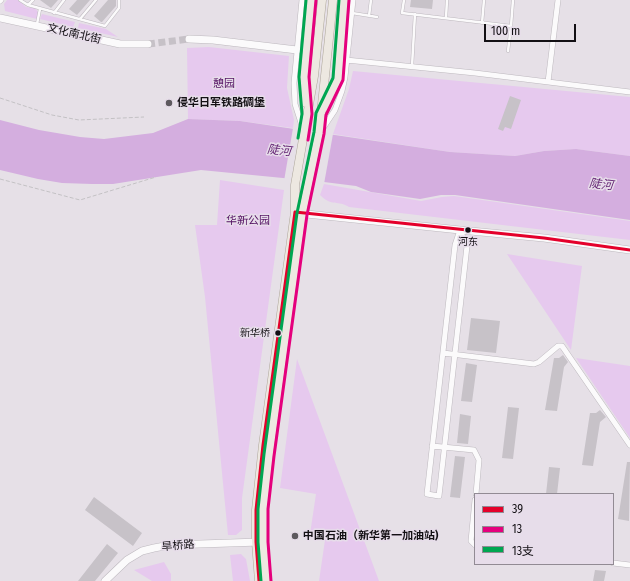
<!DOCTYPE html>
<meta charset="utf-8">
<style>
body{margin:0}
#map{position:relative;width:630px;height:581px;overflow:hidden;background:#e6e0e7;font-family:"Fira Sans Condensed","Noto Sans SC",sans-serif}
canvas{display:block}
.legend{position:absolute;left:474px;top:493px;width:140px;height:72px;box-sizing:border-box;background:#e7ddea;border:1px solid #928b94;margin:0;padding:5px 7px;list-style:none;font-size:12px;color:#131014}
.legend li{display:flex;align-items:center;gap:8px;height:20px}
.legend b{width:20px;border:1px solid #928b94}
.scale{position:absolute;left:484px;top:24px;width:92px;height:18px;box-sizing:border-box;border:2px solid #131014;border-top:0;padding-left:5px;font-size:12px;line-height:14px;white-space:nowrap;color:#131014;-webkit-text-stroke:3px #e7ddea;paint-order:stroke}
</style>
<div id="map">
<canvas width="630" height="581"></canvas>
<ul class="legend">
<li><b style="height:5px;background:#e4002b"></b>39</li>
<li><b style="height:5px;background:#e5007d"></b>13</li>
<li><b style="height:5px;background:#00a651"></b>13支</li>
</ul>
<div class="scale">100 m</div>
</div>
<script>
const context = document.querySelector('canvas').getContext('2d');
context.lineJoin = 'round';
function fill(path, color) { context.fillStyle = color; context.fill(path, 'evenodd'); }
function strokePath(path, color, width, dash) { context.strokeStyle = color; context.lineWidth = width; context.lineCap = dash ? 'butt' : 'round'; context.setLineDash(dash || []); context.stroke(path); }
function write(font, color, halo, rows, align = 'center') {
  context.font = font + ' "Fira Sans Condensed","Noto Sans SC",sans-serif'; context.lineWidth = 3; context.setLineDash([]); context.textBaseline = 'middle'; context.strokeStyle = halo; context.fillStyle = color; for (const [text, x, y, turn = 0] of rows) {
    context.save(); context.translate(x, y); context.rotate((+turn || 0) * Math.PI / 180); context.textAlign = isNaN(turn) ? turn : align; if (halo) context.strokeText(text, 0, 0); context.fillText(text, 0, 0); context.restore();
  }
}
const green = new Path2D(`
 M7 0H18L26 7 35 8 38 12 37 19 5 11 4 4Z
 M42 14 75 22 73 27 40 19Z
 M79 23 106 29 118 37 78 28Z
 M209 47 289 56 287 88 294 120 293 128 240 121 188 119 187 48Z
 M353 71 630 97V156L576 149 544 151 515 156 450 152 333 134 349 89Z
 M220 180 284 190 242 498V530L236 535H228L205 297 195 225H217Z
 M324 184 421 201 442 197 454 196 630 221V240L349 207C338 200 332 207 320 195Z
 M507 254 582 266 571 350Z
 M576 358 630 366V438Z
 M297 359 379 581H319L325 540 313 538 310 534 316 494 280 488Z
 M241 554 246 559 250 581H233L230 555Z
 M164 562 171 574V581H152L134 570Z`);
const water = new Path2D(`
 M188 119 240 121 450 152 515 156 544 151 576 149 630 156V220L455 195H441L420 199 371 192 356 186 324 182 201 170 113 184H92L62 183 38 179 0 170V120L39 130 80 137 104 139 153 133Z`);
const pier = new Path2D(`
 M293 128 333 134 324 184 284 181Z`);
const building = new Path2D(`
 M40 0H58L51 8Z
 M77 0H90L77 15 69 9Z
 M108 0H116V6L102 22H101L94 16Z
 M411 0H433L432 9 410 7Z
 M510 96 521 100 511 129 505 127 503 131 498 129Z
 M471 318 500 321 496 353 467 350Z
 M563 355 568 362 564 367 557 411 545 410 554 358H559Z
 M466 363 477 365 472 402 461 401Z
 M508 407 519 408 513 459 502 458Z
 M600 410 606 417 600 422 593 466 582 465 590 413H596Z
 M460 414 471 416 468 444 457 443Z
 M455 456 465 457 460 498 450 497Z
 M627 462H630L629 521 618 519Z
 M549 467 560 468 557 494H546Z
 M94 497 142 533 133 546 85 510Z
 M107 544 118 553 95 581H78Z
 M595 570 606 571 604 581H593Z`);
const secondaryTunnel = new Path2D(`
 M148 44 189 39`);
const path = new Path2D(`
 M0 98 52 115 79 120 144 117
 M0 179 80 200 156 177`);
const lane = new Path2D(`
 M20 0 28 5 105 26 119 8V0
 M404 0 402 13 511 26 513 0
 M28 5 33 0
 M54 13 64 0
 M352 13 377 17
 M369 16 371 0
 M446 18 447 0
 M80 19 96 0
 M482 23 484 0
 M37 24 40 9
 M508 51 511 26
 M412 66 415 14`);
const street = new Path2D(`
 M302 0 294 83 295 104 303 129
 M0 1 1 0
 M346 60 475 73 630 92
 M548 82 558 0
 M321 131 335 110 342 91 345 77 353 0
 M460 230 467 246 439 496 427 494 455 245Z
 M443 353 534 364 539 362 558 346H562L630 445
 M432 446 474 450 479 460 476 494
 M475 500 471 541 475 545
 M613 563 630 565`);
const secondary = new Path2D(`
 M0 18 120 44H148
 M189 39 213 40 297 50
 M297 213 460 230 544 238 630 250
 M105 581 127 560 142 551 154 548 170 545 260 542`);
const primary = new Path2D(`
 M306 103 304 77 311 0
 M324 108 338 79 344 0
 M259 581 256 542V510L263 445 295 212V185L314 76 322 0
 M266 581 263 542V509L269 455 302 214 319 133 333 0`);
const bus1 = new Path2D(`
 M259 581 256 542V510L263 445 295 212 544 238 630 250`);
const bus2 = new Path2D(`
 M308 140 312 114 309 77 316 0
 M271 581 268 542V509L274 456 307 215 324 134 326 115 343 80 349 0`);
const bus3 = new Path2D(`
 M298 138 302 114 299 77 306 0
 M261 581 258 542V509L264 454 297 213 314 132 316 113 333 78 339 0`);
const markers = [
 [169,103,4,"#5d595e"],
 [468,230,3.5,"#131014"],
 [278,333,3.5,"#131014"],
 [295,536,4,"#5d595e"]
];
const busNames = [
 ["河东",468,242],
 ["新华桥",270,333,"right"]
];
const streetNames = [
 ["文化南北街",74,34,13],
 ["旱桥路",178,546,-5]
];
const parkNames = [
 ["憩园",224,84],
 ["华新公园",248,221]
];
const poiNames = [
 ["侵华日军铁路碉堡",177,103],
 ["中国石油（新华第一加油站)",303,536]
];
const waterNames = [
 ["陡河",279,151,6],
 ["陡河",601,185,6]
];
fill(green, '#e6c9ee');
fill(water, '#d4aedf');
fill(pier, '#e6e0e7');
fill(building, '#c7c2c8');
strokePath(secondaryTunnel, '#c6c1c7', 7, [7, 3.5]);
strokePath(lane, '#bdb8be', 3.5);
strokePath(street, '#bdb8be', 6);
strokePath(secondary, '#bdb8be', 8);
strokePath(primary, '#aca598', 9);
strokePath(path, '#c3c1c4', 1, [4, 2]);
strokePath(lane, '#fbfafb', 2.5);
strokePath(street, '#fbfafb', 5);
strokePath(secondary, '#fbfafb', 7);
strokePath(primary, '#ede8e1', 8);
strokePath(bus1, '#e4002b', 3);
strokePath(bus2, '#e5007d', 3);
strokePath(bus3, '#00a651', 3);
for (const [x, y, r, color] of markers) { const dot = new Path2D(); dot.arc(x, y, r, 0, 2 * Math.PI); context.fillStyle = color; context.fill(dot); strokePath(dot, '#e7ddea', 1.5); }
write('10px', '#131014', '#e7ddea', busNames);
write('11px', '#131014', '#e7ddea', streetNames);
write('11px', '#531062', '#e7ddea', parkNames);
write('bold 11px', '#131014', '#e7ddea', poiNames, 'left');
write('italic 12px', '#642474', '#e7ddea', waterNames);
</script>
